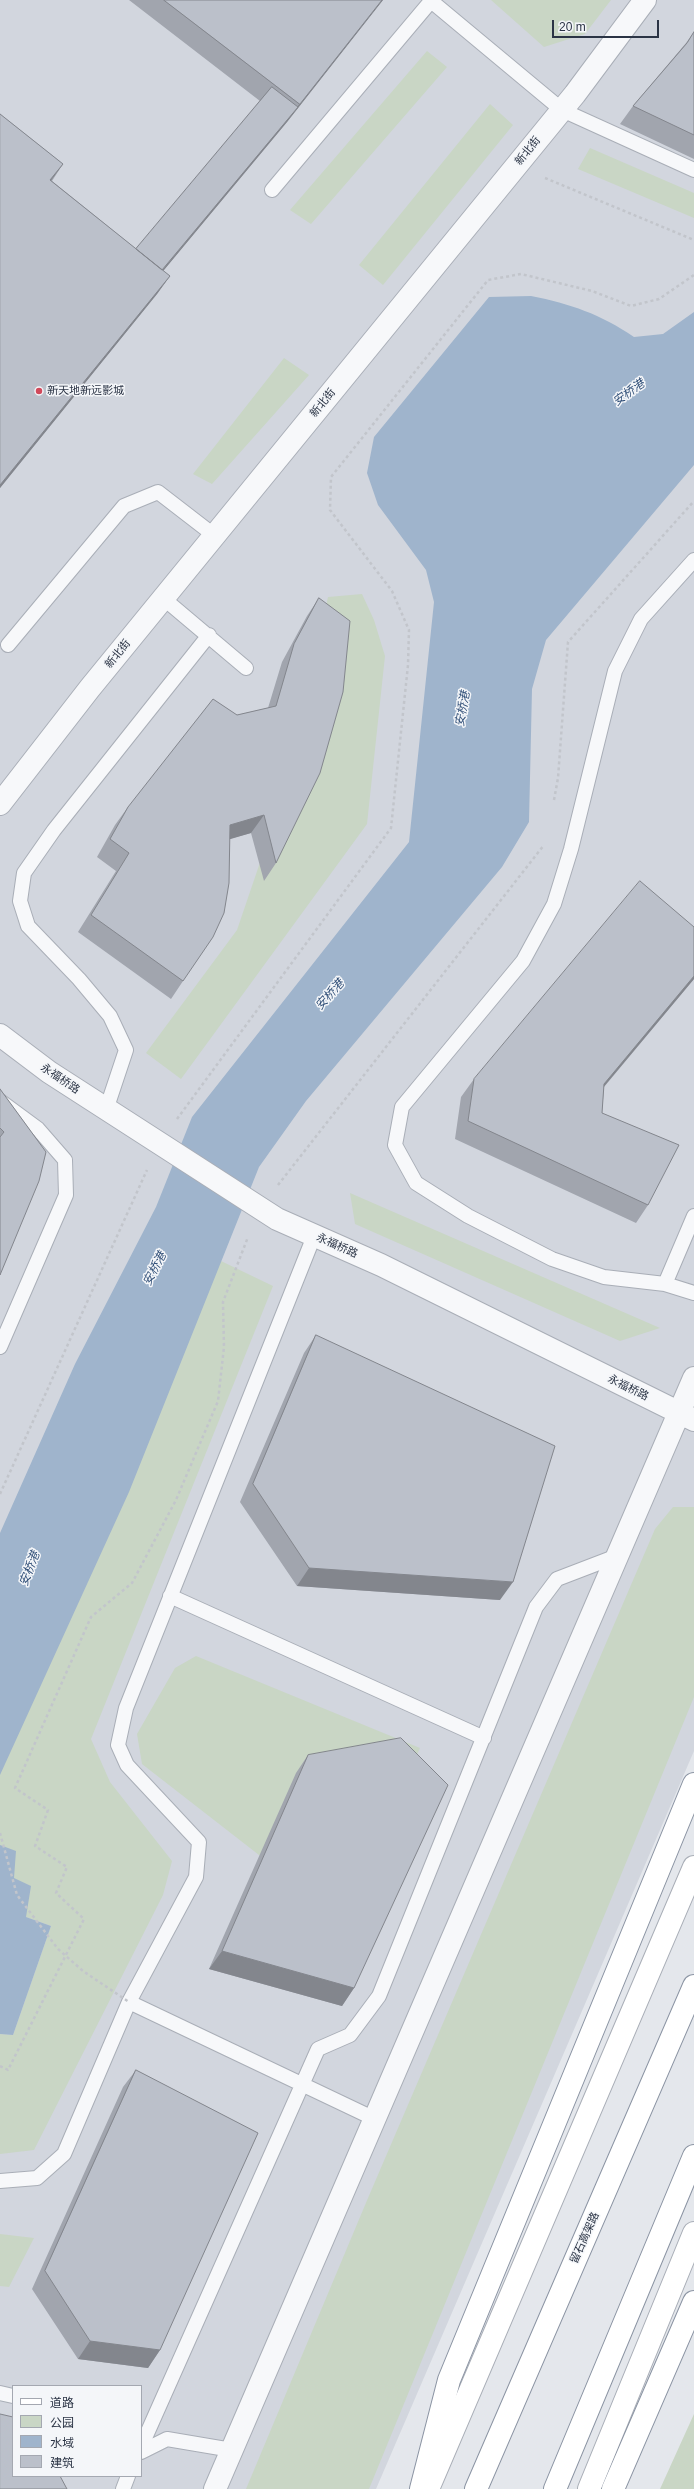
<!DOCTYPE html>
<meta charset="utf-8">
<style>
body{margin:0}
#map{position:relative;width:694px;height:2489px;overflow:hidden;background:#e4e7ec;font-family:Helvetica,"Noto Sans SC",sans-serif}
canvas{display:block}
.legend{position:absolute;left:12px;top:2385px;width:130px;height:92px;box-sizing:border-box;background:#f4f6f9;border:1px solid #a4a8b1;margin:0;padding:5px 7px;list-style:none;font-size:12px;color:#2b3445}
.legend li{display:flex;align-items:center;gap:8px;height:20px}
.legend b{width:20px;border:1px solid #a4a8b1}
.scale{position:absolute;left:552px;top:20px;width:107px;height:18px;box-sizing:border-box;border:2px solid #2b3445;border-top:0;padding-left:5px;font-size:12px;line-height:14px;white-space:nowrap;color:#2b3445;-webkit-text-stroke:3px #f4f6f9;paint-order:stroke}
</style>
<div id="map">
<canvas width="694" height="2489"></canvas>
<ul class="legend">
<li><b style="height:5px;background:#fff"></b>道路</li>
<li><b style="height:11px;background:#c9d6c5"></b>公园</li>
<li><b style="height:11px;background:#9fb4cc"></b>水域</li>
<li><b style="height:11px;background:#bbc0ca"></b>建筑</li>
</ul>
<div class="scale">20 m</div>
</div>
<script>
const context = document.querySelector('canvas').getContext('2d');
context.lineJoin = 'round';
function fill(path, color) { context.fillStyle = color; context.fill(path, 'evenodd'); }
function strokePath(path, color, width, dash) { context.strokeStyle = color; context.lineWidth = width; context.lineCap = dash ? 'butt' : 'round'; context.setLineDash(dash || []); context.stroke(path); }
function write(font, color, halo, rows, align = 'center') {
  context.font = font + ' Helvetica,"Noto Sans SC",sans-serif'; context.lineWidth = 3; context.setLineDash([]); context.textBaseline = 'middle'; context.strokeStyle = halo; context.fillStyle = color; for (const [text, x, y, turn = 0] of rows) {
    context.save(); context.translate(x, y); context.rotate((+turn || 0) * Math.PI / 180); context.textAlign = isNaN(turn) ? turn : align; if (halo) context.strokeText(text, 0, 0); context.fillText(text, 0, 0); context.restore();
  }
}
const built = new Path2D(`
 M0 0H694V1751L376 2489H0ZM13 2386H141V2476H13Z`);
const green = new Path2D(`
 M491 0H611L585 34 544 47Z
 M427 51 447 67 311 224 290 210Z
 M490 104 513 125 383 285 359 265Z
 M590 148 694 193V218L578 169Z
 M284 358 309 375 212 484 193 474Z
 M362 594 374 620 385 656 367 824 181 1079 146 1053 237 930 285 789 328 597Z
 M350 1193 660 1328 620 1341 355 1224Z
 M221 1261 273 1286 91 1739 110 1782 172 1861 163 1895 34 2150 0 2154V2034L13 2035 51 1926 26 1917 0 1870V1766Z
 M673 1507H694V1697L369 2489H246L368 2198 655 1529Z
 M196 1656 420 1748 348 1905 286 1876 142 1764 137 1734 175 1668Z
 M0 2234 34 2238 9 2287 0 2286Z
 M694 2414V2489H660Z`);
const water = new Path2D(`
 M531 296C571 304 600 314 634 337L663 334 694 312V465L546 640 532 689 529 822 502 867 306 1101 259 1167 129 1492 0 1775V1533L75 1364 156 1207 192 1117 409 842 434 602 426 570 378 505 367 473 374 437 489 297Z
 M0 1845 16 1851 14 1878 31 1886 26 1917 51 1926 13 2035 0 2034Z`);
const path = new Path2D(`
 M545 178 694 240
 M554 800 558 778 568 642 694 501
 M177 1119 391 828 408 665 409 630 392 591 330 510 331 477 488 280 521 274 592 291 631 306 659 299 694 275
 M278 1185 544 845
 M0 1494 147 1170
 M0 2066 8 2070 84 1919 56 1893 67 1867 35 1846 48 1810 15 1788 91 1617 132 1583 176 1500 218 1401 224 1347 223 1302 248 1237`);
const lane = new Path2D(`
 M430 0 562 110 694 170
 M272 190 431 1
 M694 560 641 619 615 671 571 849 554 904 523 961 402 1107 395 1145 416 1183 468 1216 552 1259 604 1277 665 1284 694 1293
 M163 598 246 668
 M8 645 124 506 158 492 215 536
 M0 1101 38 1129 65 1160 66 1195 0 1347
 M106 1110 126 1050 110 1016 79 979 28 926 20 901 24 873 54 830 209 635
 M665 1284 694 1216
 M170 1596 484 1738
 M129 2002 375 2119
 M0 2181 37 2178 64 2154 129 2002 196 1877 199 1842 127 1765 118 1745 126 1708 314 1236
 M0 2393 13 2396
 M141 2447 318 2049 350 2035 379 1996 536 1607 557 1579 617 1556
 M141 2452 167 2439 232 2450
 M123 2489 128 2476`);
const street = new Path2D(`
 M0 804 90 688 575 94 645 0
 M0 1035 49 1072 277 1219 381 1265 694 1420
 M215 2489 694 1378`);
const secondary = new Path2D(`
 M428 2489 694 1867
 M589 2489 694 2233`);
const highway = new Path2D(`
 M421 2489 449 2380 694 1784
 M476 2489 694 1986
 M555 2489 694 2156
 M613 2489 694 2302`);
const pathBridge = new Path2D(`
 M0 1833 17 1895 58 1949 83 1971 129 2002`);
const wall = new Path2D(`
 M129 0H383L287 122 163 271 170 276 157 294 0 488V114L63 164 52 181 136 249 260 101Z
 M694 32V159L620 124 633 106 686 43Z
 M319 598 276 863 264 881 251 833 229 839 183 981 171 999 78 932 116 871 97 857 115 825 128 807 237 715 268 708 282 662 307 616Z
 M694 979 604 1087 602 1113 648 1205 636 1223 455 1139 461 1097 474 1079Z
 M0 1089 46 1152 0 1275Z
 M316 1335 500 1600 297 1586 240 1502 304 1353Z
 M308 1755 354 1988 342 2006 209 1969 296 1773Z
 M136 2070 160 2350 148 2368 78 2359 32 2289 123 2087Z`);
const shadedWall = new Path2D(`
 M382 0H383L287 122 149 288 160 273 297 107Z
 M63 164 50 182V180Z
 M170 276 157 294 0 488V485Z
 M264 815 251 833 217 843 230 825Z
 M694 976V979L591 1102 604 1084Z
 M309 1568 513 1582 500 1600 297 1586Z
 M222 1951 354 1988 342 2006 209 1969Z
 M90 2341 160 2350 148 2368 78 2359Z`);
const building = new Path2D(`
 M164 0H382L300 104Z
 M694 32V135L633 106 687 43Z
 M272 87 298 107 162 270 136 249Z
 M0 114 63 164 50 180 170 276 0 485Z
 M319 598 350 621 343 692 320 773 276 863 264 815 230 825 229 883 224 913 213 937 183 981 91 915 129 853 110 839 128 807 213 699 237 715 276 706 294 644Z
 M640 881 694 927V976L604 1084 602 1113 679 1145 648 1205 468 1121 474 1079Z
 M0 1089 46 1152 39 1181 0 1275V1137L4 1132 0 1128Z
 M316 1335 555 1446 513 1582 309 1568 253 1484Z
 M401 1738 448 1785 354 1988 222 1951 308 1755Z
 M136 2070 258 2133 160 2350 90 2341 45 2271Z
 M0 2414 13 2417V2476H60L67 2489H0Z`);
const markers = [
 [39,391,4,"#d1495b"]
];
const streetNames = [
 ["新北街",528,151,-51],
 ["新北街",323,403,-51],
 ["新北街",118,654,-51],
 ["永福桥路",60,1079,34],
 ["永福桥路",337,1246,24],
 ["永福桥路",628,1388,26],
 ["留石高架路",585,2238,-66]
];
const poiNames = [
 ["新天地新远影城",47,391]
];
const waterNames = [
 ["安桥港",629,393,-36],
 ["安桥港",463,709,-80],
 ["安桥港",330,995,-48],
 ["安桥港",155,1269,-63],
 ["安桥港",30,1569,-69]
];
fill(built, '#d2d6de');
fill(green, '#c9d6c5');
fill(water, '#9fb4cc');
strokePath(lane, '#a9aeb7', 16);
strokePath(street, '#a9aeb7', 24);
strokePath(secondary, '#a9aeb7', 24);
strokePath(highway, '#8b94a3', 24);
strokePath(path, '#c2c5cb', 2.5, [3, 3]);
strokePath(lane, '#f7f8fa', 14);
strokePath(street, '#f7f8fa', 22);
strokePath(secondary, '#fff', 22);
strokePath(highway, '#fff', 22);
strokePath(pathBridge, '#c2c5cb', 2.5, [3, 3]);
fill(wall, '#a1a5ae');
fill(shadedWall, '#83868d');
fill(building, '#bbc0ca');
strokePath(building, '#83868d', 1);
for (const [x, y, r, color] of markers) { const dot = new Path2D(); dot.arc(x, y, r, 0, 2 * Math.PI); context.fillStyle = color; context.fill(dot); strokePath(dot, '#f4f6f9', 1.5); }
write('11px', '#2b3445', '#f4f6f9', streetNames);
write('11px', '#2b3445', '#f4f6f9', poiNames, 'left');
write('italic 12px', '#34527a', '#f4f6f9', waterNames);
</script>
